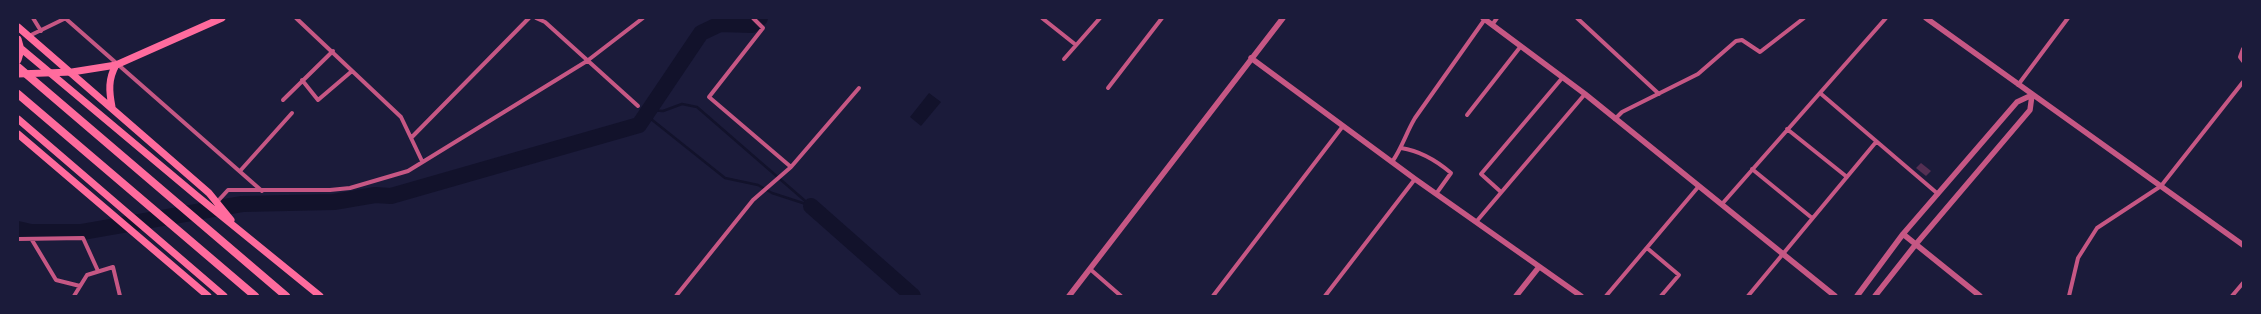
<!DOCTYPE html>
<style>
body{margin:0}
#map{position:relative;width:2261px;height:314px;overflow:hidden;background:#1b1b3a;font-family:"Open Sans",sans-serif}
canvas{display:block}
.frame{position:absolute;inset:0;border:19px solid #1b1b3a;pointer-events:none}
</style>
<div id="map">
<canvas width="2261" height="314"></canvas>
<div class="frame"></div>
</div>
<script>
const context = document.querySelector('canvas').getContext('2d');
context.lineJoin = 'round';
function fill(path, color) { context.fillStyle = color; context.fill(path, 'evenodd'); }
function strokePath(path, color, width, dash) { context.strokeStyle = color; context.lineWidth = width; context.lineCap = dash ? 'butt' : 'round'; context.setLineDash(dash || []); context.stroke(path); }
const water = new Path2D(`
 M929 93 941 102 921 126 910 117Z`);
const stream = new Path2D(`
 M649 110 663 111 682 104 697 107 811 206
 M646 115 725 178 758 185 772 193 809 205`);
const river = new Path2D(`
 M811 206 913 296
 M18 229 31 232H82L242 204 334 202 375 195 391 196 639 125 701 33 720 24 752 25 760 18`);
const building = new Path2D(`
 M1921 163 1931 171 1926 176 1916 168Z`);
const minor = new Path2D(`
 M33 18 41 31
 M65 18 262 191
 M296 18 401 117 422 161
 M536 18 545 22 638 106
 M753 18 763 28 709 97 791 167
 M1042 18 1076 45
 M1577 18 1659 94
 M1492 25 1497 18
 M29 36 66 18
 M2243 49 2240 57 2243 61
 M1064 59 1100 18
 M302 80 318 100 352 71
 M2018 85 2068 18
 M1108 88 1162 18
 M1820 93 1938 194
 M283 100 333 51
 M1467 115 1521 46
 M1615 119 1622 112 1698 74 1736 41 1742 40 1760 52 1804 18
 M1787 129 1847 177
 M411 138 529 18
 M1401 148C1421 151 1437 161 1451 173L1436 194
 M1392 162C1402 148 1406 133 1415 118L1485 19
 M1752 169 1812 218
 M240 171 292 113
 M1501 192 1481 174 1563 77
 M217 202 228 190H330L350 188 408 171 587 61 643 18
 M1722 204 1886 18
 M1476 222 1585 94
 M18 239 83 238 98 271
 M32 240 56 280 80 286
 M1647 248 1679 275 1661 296
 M1090 269 1121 296
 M74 296 87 275 113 267 120 296
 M676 296 753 200 791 167 859 88
 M1213 296 1343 126
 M1325 296 1415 179
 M1606 296 1699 186
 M1748 296 1876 142
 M2069 296 2078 258 2097 228 2161 186 2243 82
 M2232 296 2243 283`);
const tertiary = new Path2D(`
 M1483 18 1585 94 1835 296
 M1926 18 2243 245
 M1251 58 1415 179 1581 296
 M1903 234 1980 296
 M1069 296 1283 18
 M1516 296 1539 267
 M1857 296 1903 234 2017 102 2032 95
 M1875 296 1916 244 2030 110 2032 95`);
const primary = new Path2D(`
 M18 27 209 193 231 220
 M18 39 21 50 18 60
 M18 46 197 196 320 296
 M112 107C109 91 108 79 116 65
 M18 119 224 296
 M18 134 208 296`);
const trunk = new Path2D(`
 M18 74 72 72 116 65 222 18`);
const motorway = new Path2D(`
 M18 67 286 296
 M18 94 255 296`);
fill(water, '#12122b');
strokePath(stream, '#12122b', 2.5);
strokePath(river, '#12122b', 16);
fill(building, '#542f53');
strokePath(minor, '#c65784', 4);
strokePath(tertiary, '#c65784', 5.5);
strokePath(primary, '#ff6b9d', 7);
strokePath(trunk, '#ff6b9d', 7);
strokePath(motorway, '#ff6b9d', 8);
</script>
